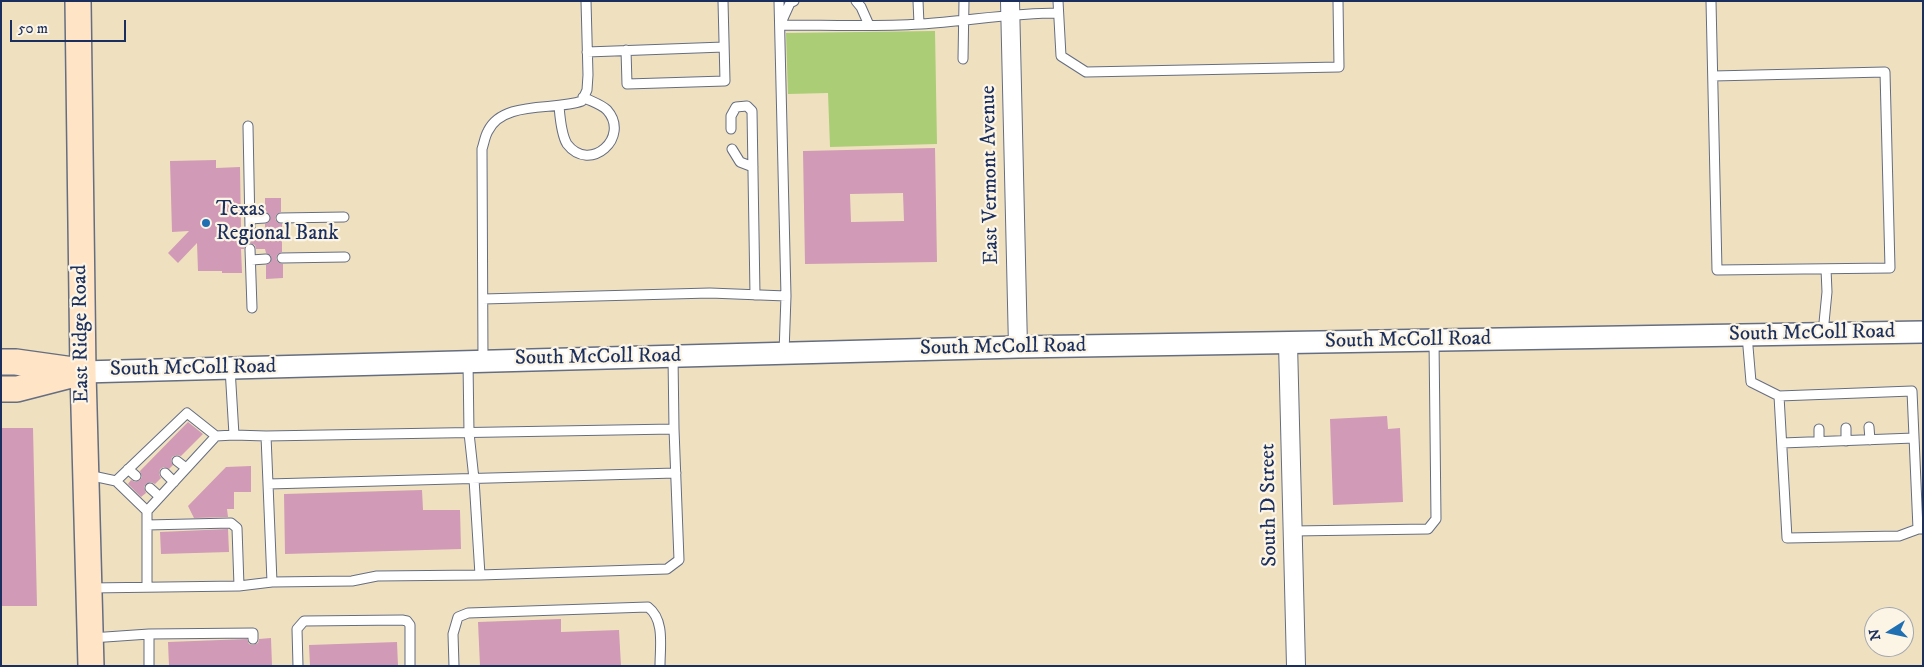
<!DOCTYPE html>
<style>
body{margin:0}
#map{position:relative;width:1924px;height:667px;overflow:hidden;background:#efe1c0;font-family:"IM FELL DW Pica",serif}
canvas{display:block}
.frame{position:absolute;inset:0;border:2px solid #1b2f5e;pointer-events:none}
.north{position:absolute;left:1864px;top:607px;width:50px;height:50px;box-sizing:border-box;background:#fcf5e5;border:1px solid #a2a6af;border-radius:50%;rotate:260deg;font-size:14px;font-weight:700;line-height:20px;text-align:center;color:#1b2f5e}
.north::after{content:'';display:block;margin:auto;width:18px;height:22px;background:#1f6fb2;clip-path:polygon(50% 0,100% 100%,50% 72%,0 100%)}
.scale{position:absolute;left:10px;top:20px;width:116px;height:22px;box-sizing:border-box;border:2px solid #1b2f5e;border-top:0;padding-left:6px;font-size:15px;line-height:18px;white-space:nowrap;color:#1b2f5e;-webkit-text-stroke:4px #fcf5e5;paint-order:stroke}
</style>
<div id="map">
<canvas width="1924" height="667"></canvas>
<div class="frame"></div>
<div class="north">N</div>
<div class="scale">50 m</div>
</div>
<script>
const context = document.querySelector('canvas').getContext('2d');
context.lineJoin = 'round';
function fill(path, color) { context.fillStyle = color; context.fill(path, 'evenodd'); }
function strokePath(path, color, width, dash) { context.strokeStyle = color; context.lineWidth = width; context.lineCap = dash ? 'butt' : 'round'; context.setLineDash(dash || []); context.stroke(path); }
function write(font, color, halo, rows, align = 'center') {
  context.font = font + ' "IM FELL DW Pica",serif'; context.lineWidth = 4.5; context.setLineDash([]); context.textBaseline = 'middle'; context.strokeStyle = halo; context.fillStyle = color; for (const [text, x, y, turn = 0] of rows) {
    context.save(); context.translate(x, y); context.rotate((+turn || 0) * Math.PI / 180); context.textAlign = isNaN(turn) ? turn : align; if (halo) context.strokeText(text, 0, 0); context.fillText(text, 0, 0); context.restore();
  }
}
const green = new Path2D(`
 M935 31 937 144 830 147 828 93 788 94 786 33Z`);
const building = new Path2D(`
 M935 148 937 262 805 264 803 151ZM903 193 904 221 851 222 850 194Z
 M216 160V168L240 167 241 228H244L247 233 253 234 256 228H265V224L270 221V215L265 212V198H281V212L276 215 275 219 278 223 282 224V252L277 255 276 259 279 263 283 264V278L266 279V265L271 262V256L266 253 265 249H256L255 245 250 243 246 244 244 249H241L242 273H222V271H198L197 243 178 263 168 253 189 231 172 232 170 161Z
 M1387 416 1388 429 1400 428 1403 502 1333 505 1330 419Z
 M188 422 203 434 181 456 177 455 172 457 171 461 173 465 169 469 164 467 160 469 159 474 161 478 155 484 151 482 146 484 144 487 146 493 141 497 128 484 131 480 135 482 140 480 142 477 140 471Z
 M1 428H33L37 606H1Z
 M251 466V492H234V509H227L228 517 194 518 188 506 226 467Z
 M422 490 423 510H460L461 549 285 554 284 494Z
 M228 529 229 552 161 554 160 532Z
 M561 619V632L619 630 621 666H480L478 622Z
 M271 638 272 666H169L168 642 247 639 249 644 253 645 258 643 259 639Z
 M397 642 398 666H310L309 645Z`);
const service = new Path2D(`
 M779 1 786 296 784 353
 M856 1 861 7 869 25
 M918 1 919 24
 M1058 1 1061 56 1086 72 1339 67 1338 1
 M1711 1 1717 270 1890 268 1885 72 1713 76
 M781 23 790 3 794 1
 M780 25C827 25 874 27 921 24 967 21 1013 13 1058 13
 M626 50 627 84 725 81 723 1
 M587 52 724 47
 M963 59 964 1
 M559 106C560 117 561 134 567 144 590 174 631 137 607 110 601 104 590 101 583 97
 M248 126 250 228
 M731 129V116L736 107 747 106 752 111 755 295
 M732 149 740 162 753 167
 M281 218 344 217
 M250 219 265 218
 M250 249 252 308
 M282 258 345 257
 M251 260 266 259
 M483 299 710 293 786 296
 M1823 333 1827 292 1826 269
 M1747 335 1751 382 1779 396 1912 391 1918 529H1923
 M483 361 482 149C484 143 485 136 488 131 503 100 554 111 582 101L587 90 588 75 586 1
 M468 362 469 433 474 479 480 575 377 576 352 581 272 582 268 484 676 473
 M1779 396 1787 538 1899 536 1918 529
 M1869 427 1870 440
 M1846 428V441
 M1819 429V442
 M234 435 266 436
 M1782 443 1914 438
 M177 461 186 468
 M128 469 136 476
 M165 473 174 482
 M88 475 116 481 147 511
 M116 481 187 413 216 436
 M268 484 266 436 674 429 673 357
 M150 488 160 497
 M147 525 231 523 237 528 239 586
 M1293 531 1428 529 1436 519 1434 340
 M480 575 667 569 679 560 674 429
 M147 587V511L216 436 234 435 230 368
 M90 588 239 586 272 582
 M149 634 253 633V639
 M91 638 149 634V666
 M298 666 297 629 304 621 402 620 407 621 410 625V666
 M454 666 453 634 458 617 468 613 648 607C665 620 660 646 660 666`);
const minor = new Path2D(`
 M1010 1 1018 347
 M1288 343 1296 666`);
const tertiary = new Path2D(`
 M83 372 1018 347 1923 332`);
const secondary = new Path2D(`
 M78 1 83 372 91 666
 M1 362H16L73 370
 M1 389H17L83 372`);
const markers = [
 [206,223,5,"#1f6fb2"]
];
const streetNames = [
 ["East Vermont Avenue",991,175,-91],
 ["East Ridge Road",82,334,-91],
 ["South McColl Road",1812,334,-1],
 ["South McColl Road",1408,341,-1],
 ["South McColl Road",1003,348,-1],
 ["South McColl Road",598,358,-1],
 ["South McColl Road",193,369,-1],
 ["South D Street",1270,505,-91]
];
const poiNames = [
 ["Texas",216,211],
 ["Regional Bank",216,235]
];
fill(green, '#aacd76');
fill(building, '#d19ab6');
strokePath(service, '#656d80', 11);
strokePath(minor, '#656d80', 20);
strokePath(tertiary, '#656d80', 24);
strokePath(secondary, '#656d80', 28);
strokePath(service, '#fff', 9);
strokePath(minor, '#fff', 18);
strokePath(tertiary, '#fff', 21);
strokePath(secondary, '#ffe4c6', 25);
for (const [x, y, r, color] of markers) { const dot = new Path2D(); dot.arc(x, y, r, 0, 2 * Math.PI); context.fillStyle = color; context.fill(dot); strokePath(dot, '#fcf5e5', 2); }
write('21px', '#1b2f5e', '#fcf5e5', streetNames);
write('21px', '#1b2f5e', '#fcf5e5', poiNames, 'left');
</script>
